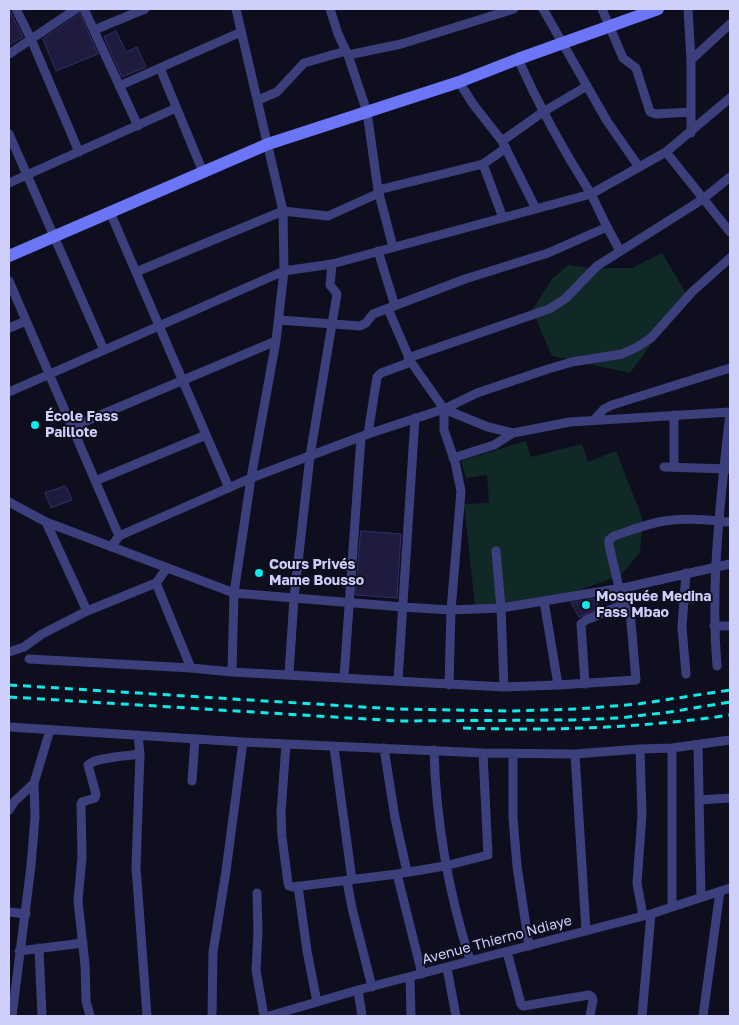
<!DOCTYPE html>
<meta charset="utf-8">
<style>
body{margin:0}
#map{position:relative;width:739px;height:1025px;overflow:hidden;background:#0f0e1f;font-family:"Golos Text",sans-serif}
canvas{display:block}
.frame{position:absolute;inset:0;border:10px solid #cfcffc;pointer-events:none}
</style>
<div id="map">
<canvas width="739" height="1025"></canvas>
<div class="frame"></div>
</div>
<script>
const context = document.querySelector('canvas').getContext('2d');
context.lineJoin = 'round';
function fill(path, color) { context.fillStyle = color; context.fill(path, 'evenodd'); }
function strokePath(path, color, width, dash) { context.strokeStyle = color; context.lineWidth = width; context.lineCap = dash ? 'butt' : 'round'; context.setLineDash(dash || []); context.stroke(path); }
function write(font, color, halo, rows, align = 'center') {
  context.font = font + ' "Golos Text",sans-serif'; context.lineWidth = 4; context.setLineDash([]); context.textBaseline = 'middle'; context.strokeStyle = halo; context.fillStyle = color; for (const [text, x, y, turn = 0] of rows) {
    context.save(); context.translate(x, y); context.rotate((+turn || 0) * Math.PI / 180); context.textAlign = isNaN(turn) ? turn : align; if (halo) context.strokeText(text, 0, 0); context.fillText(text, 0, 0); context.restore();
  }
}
const green = new Path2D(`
 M662 253 687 295 630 373 552 356 532 310 552 279 568 265 590 268H632Z
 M526 441 531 457 582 444 588 462 616 451 643 520 640 552 621 575 583 589 517 604 475 606 464 504 489 503 487 475 466 478 461 461Z`);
const building = new Path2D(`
 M9 9 23 37 9 45Z
 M80 14 98 54 56 71 43 39Z
 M116 31 126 52 137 47 146 67 122 77 104 37Z
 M66 486 72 500 51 508 45 493Z
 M361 531 401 534 397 598 356 595Z
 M594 599 600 608 579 617 571 603Z`);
const street = new Path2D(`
 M16 9 31 39 79 152
 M84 9 138 126
 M330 9 338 34 348 55 367 112 378 190 393 247
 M543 9 607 121 639 167
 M602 9 623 58 636 68 650 112 656 114 691 112
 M688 9 691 60V133
 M94 30 145 9
 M9 54 76 9
 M348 55 401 44 514 9
 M691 60 730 24
 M160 68 203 172
 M459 82 473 104 502 141 543 112 587 86
 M119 86 241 32
 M258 100 277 92 304 63 346 51
 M9 134 104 350
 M502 141 536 209
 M666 152 730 232
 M483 164 506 148
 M9 183 176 108
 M378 190 483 164 503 218
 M110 212 229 488
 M607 227 620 251
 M378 251 395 306
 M136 272 283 211 328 216 379 193
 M9 281 119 536
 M388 309 411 362 444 409 488 427 513 433 570 422 730 412
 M279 320 360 326 366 323 373 314 465 279 548 253 607 227 591 194 666 152 730 98
 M9 328 26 321
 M408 358 549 309 565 299 597 266 703 199 730 177
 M9 392 284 271 332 264 591 194C563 150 539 106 518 59
 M444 409V430L455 462 461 491 451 610 449 685
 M674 415V467
 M594 420 604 409 612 405 730 368
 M72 427 276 341
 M368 434 377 377 381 373 411 362
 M453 458 494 445 513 433
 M664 467 729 469
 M95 481 206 435
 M9 502 46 522 234 593 403 607 451 610 501 608 628 587 730 564
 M46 522 87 611
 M111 547 119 536 251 478 368 434 444 409 477 393 548 369 572 362 622 354 637 347 651 338 692 292 730 258
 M496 551 501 608 504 687
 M686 573 682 627 686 674
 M156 583 191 668
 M619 588 609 545V540L614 536C629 531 644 525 659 522 682 517 707 520 730 522
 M544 601 558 685
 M714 626H730
 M9 652 24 647 42 634 87 611 156 583 167 568
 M29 659 191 668 232 672 504 687 558 685 636 680 628 587
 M717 666C710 581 721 497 730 412
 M232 672 234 593 251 478 276 341 284 271 283 211 236 9
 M289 674 294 598 310 456 337 294 330 285 332 264
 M344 677 361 437
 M398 680 415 418
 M585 684 581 624 586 620 629 602
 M9 727 243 742 483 753 575 754 640 749 672 748 730 740
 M138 735 140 754 136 867 147 1016
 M286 744 281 813 282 837 288 883 289 886 293 887 397 874 445 866 488 855 483 753
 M698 745 701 897
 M334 747 352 880
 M384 748 395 818 407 872
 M640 749 642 815 637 883 643 916
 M434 750C436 823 448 891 470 960
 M513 754V818L517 866 529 946
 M575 754 586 931
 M192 781 195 739
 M699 800 730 798
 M9 810 14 802 34 783 50 730
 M397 874 422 974
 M347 881 352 908 372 987
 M298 886 307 951 317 1002
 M257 893 258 932 256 970 264 1016
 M672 906V748
 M9 912 26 914
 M39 948 42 1016
 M19 951 83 943
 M507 952 521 1004 523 1006 589 995 592 997 593 1000 590 1016
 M447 968 456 1016
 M410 977 411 1016
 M358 990 362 1016
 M12 1016 31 866 35 817 34 783
 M90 1016 86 1001 85 965 78 901 82 857 81 804 82 802 95 798 96 794 88 765C96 757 128 756 140 754
 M212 1016 213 952 226 871 243 742
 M269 1016 358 990 651 914 730 888
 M642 1016 651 914
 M703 1016 720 891`);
const secondary = new Path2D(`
 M9 256 268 144 459 82 518 59 658 9`);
const rail = new Path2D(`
 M9 685 395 709 508 711 577 709 638 704 730 690
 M9 697 399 721 572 720 619 718 670 712 730 702
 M463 728C553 731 641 728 730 715`);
const markers = [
 [35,425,5,"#0cebe9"],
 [259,573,5,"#0cebe9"],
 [586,605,5,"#0cebe9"]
];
const poiNames = [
 ["École Fass",45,417],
 ["Paillote",45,433],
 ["Cours Privés",269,565],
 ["Mame Bousso",269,581],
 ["Mosquée Medina",596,597],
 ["Fass Mbao",596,613]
];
const streetNames = [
 ["Avenue Thierno Ndiaye",497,940,-15]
];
fill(green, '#112926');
fill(building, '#1e1b3f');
strokePath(building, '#342e6a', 1);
strokePath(street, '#3b407c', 9);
strokePath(secondary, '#6b76f7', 12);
strokePath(rail, '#0cebe9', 3, [8, 6]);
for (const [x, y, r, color] of markers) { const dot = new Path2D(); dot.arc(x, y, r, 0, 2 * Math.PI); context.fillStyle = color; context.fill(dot); strokePath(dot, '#0f0e1f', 2); }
write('bold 14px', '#cfcffc', '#0f0e1f', poiNames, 'left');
write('14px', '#cfcffc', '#0f0e1f', streetNames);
</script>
